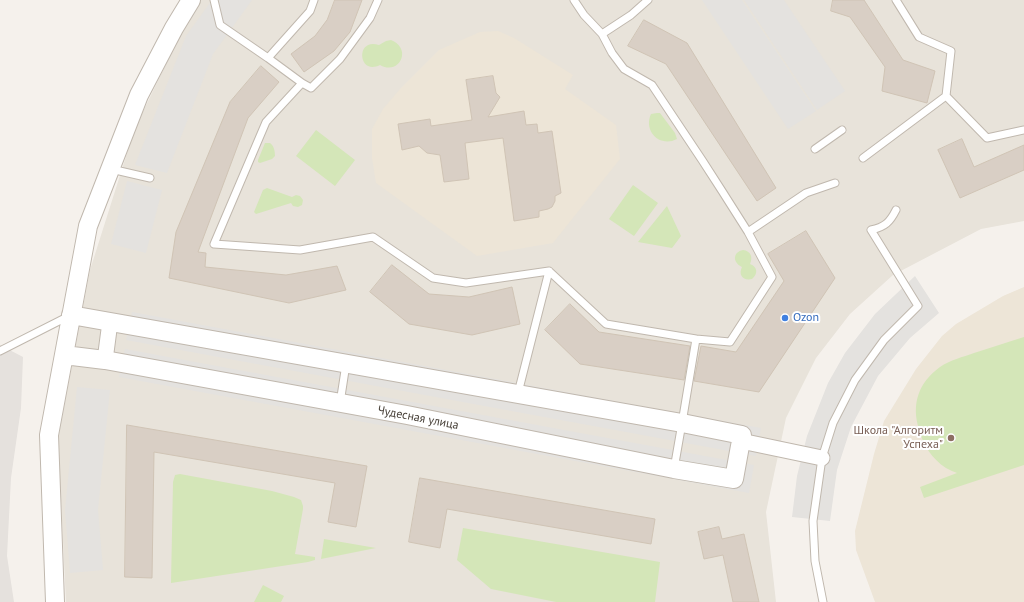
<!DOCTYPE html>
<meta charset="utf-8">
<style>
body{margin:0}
canvas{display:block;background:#f5f1ec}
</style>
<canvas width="1024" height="602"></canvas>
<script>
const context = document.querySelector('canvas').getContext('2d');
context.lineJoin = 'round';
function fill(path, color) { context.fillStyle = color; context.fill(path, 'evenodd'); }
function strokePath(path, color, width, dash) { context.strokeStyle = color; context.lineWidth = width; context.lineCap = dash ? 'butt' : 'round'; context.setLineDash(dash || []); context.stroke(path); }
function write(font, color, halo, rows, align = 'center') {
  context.font = font + ' "PT Sans",sans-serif'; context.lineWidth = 4; context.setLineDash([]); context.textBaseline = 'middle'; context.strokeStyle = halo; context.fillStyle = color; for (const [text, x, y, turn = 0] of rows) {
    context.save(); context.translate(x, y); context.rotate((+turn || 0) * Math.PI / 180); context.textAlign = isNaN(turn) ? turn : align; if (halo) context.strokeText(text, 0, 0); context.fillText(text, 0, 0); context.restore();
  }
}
const residential = new Path2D(`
 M200 0H1024V221L981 229 893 275 850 314 816 358 786 418 766 512 776 602H66L58 439 90 270 135 128 188 19Z`);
const industrial = new Path2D(`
 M0 345 23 357 21 408 11 478 7 556 14 602H0Z`);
const education = new Path2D(`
 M498 31 514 38 573 75 565 89 616 125 620 159 553 243 477 256 376 183 372 158V129L383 109 400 89 439 50 480 32Z
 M1024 287V602H875L856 550 855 531 874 454 884 421 916 369 942 336 956 324 1003 296Z`);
const green = new Path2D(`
 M391 40C413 49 399 76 380 65 358 76 355 37 379 45L386 41Z
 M657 113H660L675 133 677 139C660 148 643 131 651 114Z
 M316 130 355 160 335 186 296 156Z
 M265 143H270C274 146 275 151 275 156L272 159 260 163 258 162V160Z
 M633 185 658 203 634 236 609 219Z
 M267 188 292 197 296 195 300 196 303 200 302 205 298 207 293 206 291 203 256 214 254 212 263 190Z
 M667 206 681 236 672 248 638 242Z
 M743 250C751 251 753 257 750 264 758 267 758 274 752 279 743 281 738 275 742 267 732 262 733 252 743 250Z
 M1024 337V465L924 498 920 487 957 473C954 472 950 470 946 468 932 459 923 445 919 429 911 404 919 382 940 367 950 360 963 357 974 353 991 348 1007 342 1024 337Z
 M180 474 272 491 294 497 301 500 303 506V509L295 554 315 557V560L308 562 171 583 173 482 175 475Z
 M463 528 660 562 655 602H556L491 589 457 560Z
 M324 539 376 548 321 559Z
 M263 585 284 596 281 602H254Z`);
const parking = new Path2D(`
 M212 0H252L213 54 167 173 135 165 186 36Z
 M702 0H742L816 111 788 129Z
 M744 0H784L845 91 817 110Z
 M127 181 162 190 146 253 111 244Z
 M915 276 939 313 910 338 878 376 851 427 837 470 830 521 792 517 797 476 807 436 828 383 845 353 875 314Z
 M132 312 761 428 756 456 126 340Z
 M125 349 754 465 749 493 119 377Z
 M77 387 110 390 98 510 103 570 70 573 65 510Z`);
const building = new Path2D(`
 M335 0H362L350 32 334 51 304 72 291 54 315 36 327 20Z
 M833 0H864L903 60 935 71 927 103 882 91 885 67 850 17 831 11Z
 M644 20 687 43 776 188 757 201 666 64 628 46Z
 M261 66 279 82 248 118 198 252 206 253 205 267 286 275 337 266 346 290 289 303 169 278 176 232 230 102Z
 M493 76 496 93 500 97 488 117 524 111 526 125 537 124 538 133 552 131 561 193 555 196V201L552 207 548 209 539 211V217L514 221 503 138 465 143 469 179 444 182 440 155 427 153 419 146 402 150 398 124 430 119 431 126 472 120 466 80Z
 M962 139 974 167 1024 145V170L960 198 938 150Z
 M806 231 835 278 759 392 694 381 701 346 736 352 784 281 768 254Z
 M392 265 429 294 469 297 512 287 520 324 472 335 409 324 370 292Z
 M570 304 599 332 690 346 684 380 580 364 545 330Z
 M127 425 367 466 356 527 328 522 335 483 154 452 152 578 125 577Z
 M420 478 655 519 651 544 447 509 440 548 409 542Z
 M719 527 722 539 744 534 759 602H733L723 555 704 559 698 532Z`);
const service = new Path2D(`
 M214 0 220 25 268 58 302 83 266 122 214 244 300 250 373 237 433 278 466 283 549 271 606 324 696 339 730 342 772 277 748 232 722 191 702 160 652 85 624 69 612 53 602 34 584 15 574 0
 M896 0 919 37 951 51 946 96
 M602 34 631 15 648 0
 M268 58 310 11 314 0
 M302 83 311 88 340 59 351 44 370 18 378 0
 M815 149 842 130
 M863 158 946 96 987 138 1024 130
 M111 169 150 178
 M748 232 806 193 835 183
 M0 351 69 316
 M518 393 549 271
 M340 403 346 364
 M674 469 682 423 696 339
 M823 602 815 561 813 521 822 458 833 423 855 380 884 340 918 306 871 230C885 227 890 222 896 210`);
const minor = new Path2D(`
 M105 360 110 322
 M741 441 822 458`);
const tertiary = new Path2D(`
 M64 355 105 360 407 415 674 469 734 479 742 435 682 423 71 315
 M55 602 49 435 88 226 139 95 174 28 191 0`);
const markers = [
 [785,318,4,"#3f7fe0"],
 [951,438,4,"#8d6e63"]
];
const shopNames = [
 ["Ozon",793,318]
];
const streetNames = [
 ["Чудесная улица",418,418,11]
];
const educationNames = [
 ["Школа \"Алгоритм",943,431],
 ["Успеха\"",943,445]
];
fill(residential, '#e8e3da');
fill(industrial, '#e5e1dd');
fill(education, '#ede5d7');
fill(green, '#d4e6b8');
fill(parking, '#e4e2df');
fill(building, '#d9cfc5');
strokePath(building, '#d0c4b5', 1);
strokePath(service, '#c0b8ae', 9);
strokePath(minor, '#c0b8ae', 17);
strokePath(tertiary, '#c0b8ae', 20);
strokePath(service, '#fff', 7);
strokePath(minor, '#fff', 15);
strokePath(tertiary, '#fff', 18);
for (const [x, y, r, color] of markers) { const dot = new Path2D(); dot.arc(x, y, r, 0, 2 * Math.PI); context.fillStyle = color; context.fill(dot); strokePath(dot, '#fff', 1.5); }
write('12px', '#366cbe', '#fff', shopNames, 'left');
write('12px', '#49423a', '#fff', streetNames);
write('12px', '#785e54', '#fff', educationNames, 'right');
</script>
